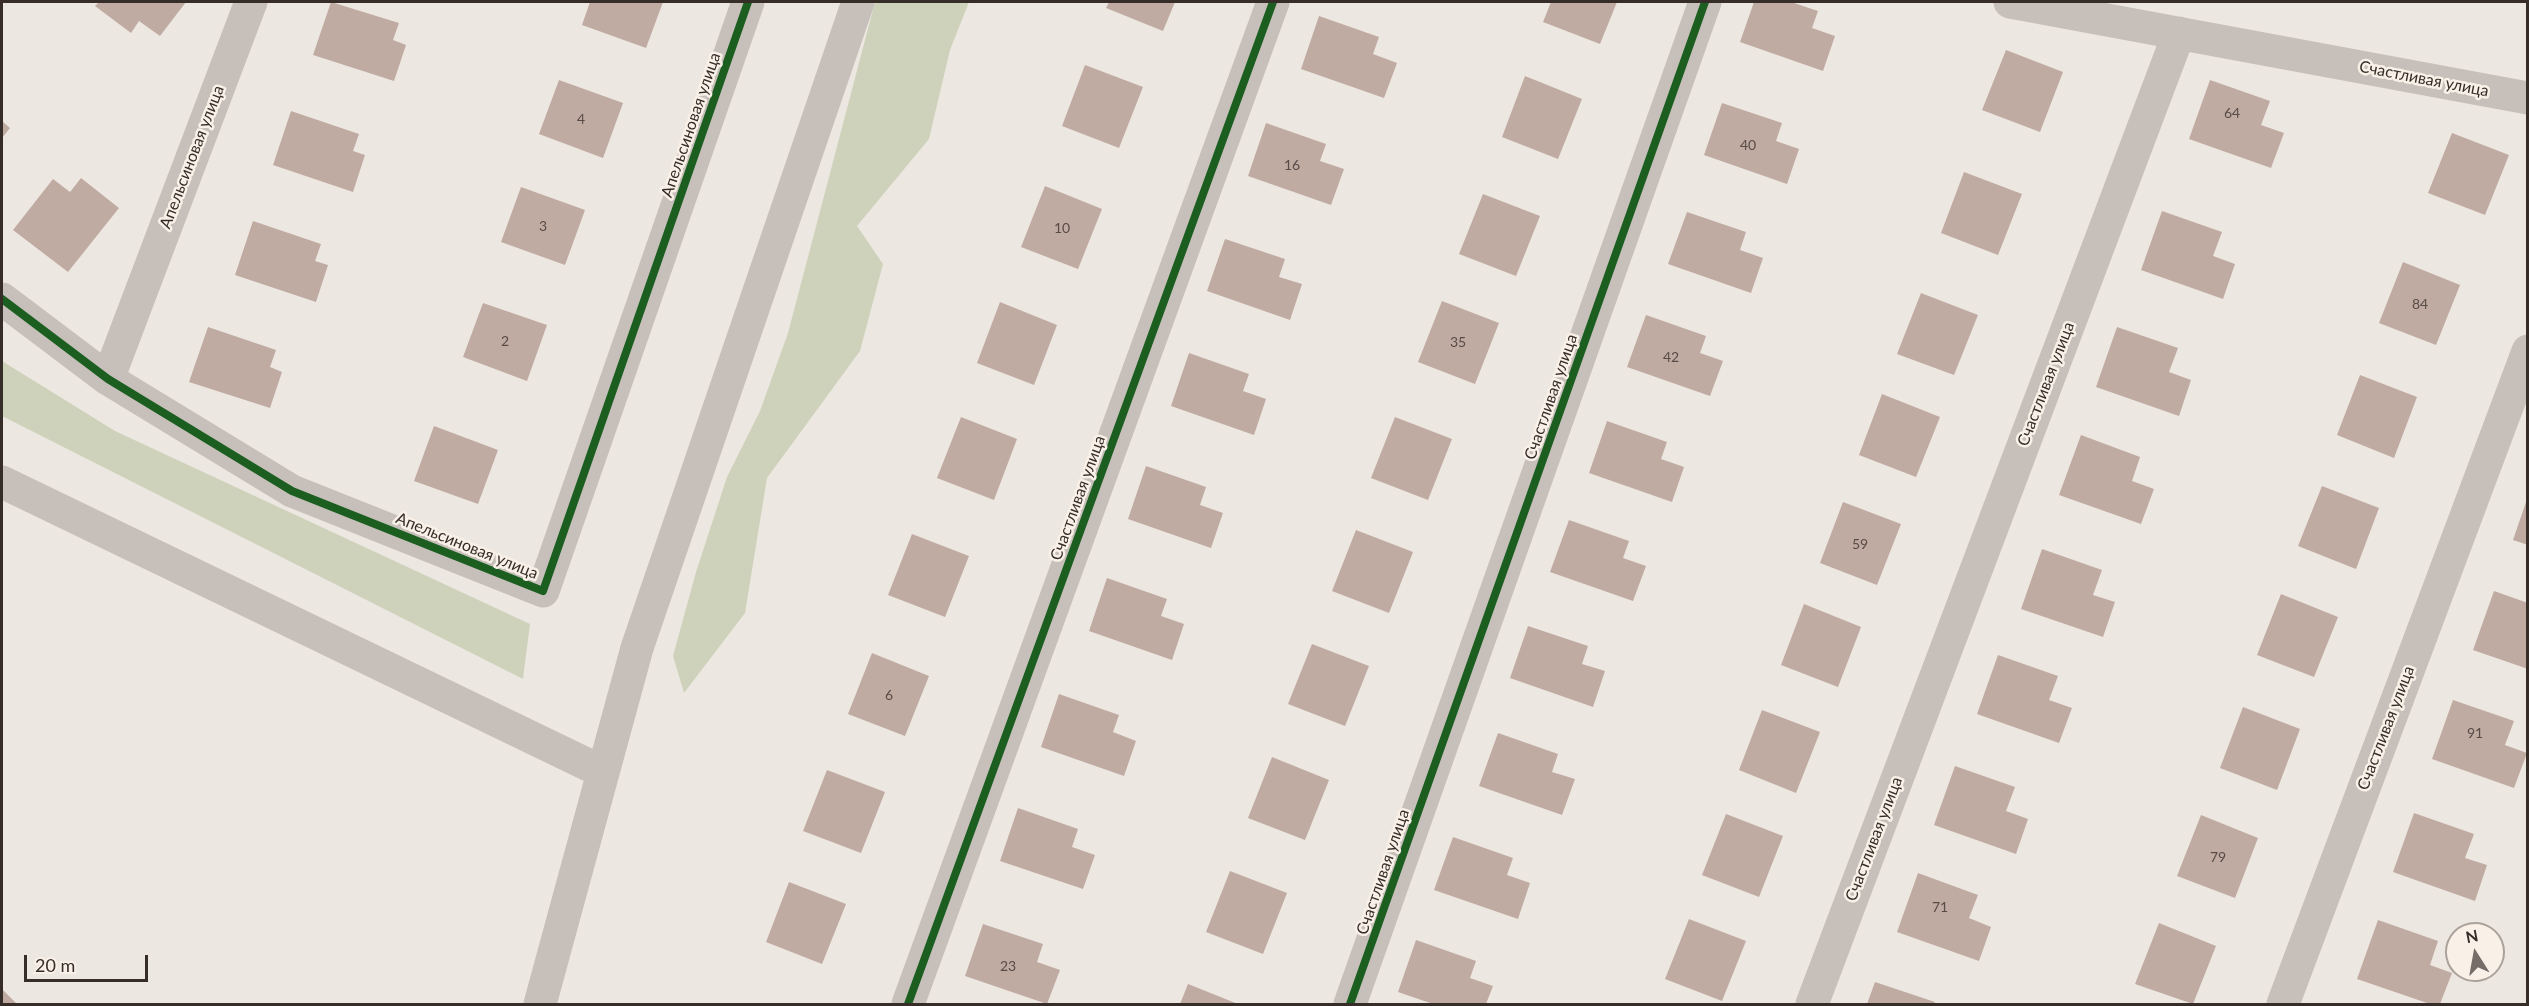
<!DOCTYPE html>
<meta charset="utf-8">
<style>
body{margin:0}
#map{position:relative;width:2529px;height:1006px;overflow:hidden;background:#ede7e1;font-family:Lato,sans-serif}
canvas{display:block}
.frame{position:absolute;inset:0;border:3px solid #362c28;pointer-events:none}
.north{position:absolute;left:2445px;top:922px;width:60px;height:60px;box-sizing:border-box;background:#f9f1e8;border:2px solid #aba29b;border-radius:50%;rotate:349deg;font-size:16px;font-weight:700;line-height:24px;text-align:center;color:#362c28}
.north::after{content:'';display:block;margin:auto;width:21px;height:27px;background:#766d69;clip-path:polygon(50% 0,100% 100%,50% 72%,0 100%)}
.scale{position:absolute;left:24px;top:955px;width:124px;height:27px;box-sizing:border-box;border:3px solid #362c28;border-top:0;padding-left:8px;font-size:18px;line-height:21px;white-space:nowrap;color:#362c28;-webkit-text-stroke:4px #f9f1e8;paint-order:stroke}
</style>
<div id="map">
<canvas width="2529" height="1006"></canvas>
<div class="frame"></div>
<div class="north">N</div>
<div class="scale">20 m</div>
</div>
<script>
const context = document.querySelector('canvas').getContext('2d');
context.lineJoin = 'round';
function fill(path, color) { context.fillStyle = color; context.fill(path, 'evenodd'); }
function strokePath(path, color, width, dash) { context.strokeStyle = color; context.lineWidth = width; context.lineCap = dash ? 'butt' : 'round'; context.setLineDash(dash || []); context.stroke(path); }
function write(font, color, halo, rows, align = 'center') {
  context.font = font + ' Lato,sans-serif'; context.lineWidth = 5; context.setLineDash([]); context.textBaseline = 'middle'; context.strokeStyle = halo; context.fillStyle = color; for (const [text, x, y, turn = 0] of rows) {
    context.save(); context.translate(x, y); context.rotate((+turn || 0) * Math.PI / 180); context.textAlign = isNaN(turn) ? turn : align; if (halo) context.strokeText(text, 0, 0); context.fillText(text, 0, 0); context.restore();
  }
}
const green = new Path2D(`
 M875 2H969L950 50 929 139 857 226 883 264 860 351 767 478 745 613 684 693 673 656 696 572 727 477 760 411 788 333Z
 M2 361 115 431 530 624 523 679 2 416Z`);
const building = new Path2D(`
 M99 2H186L160 36 139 21 131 33 95 6Z
 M331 2 399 23 393 40 406 45 394 81 313 55Z
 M590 2H663L646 48 582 25Z
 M1109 2H1175L1163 31 1106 8Z
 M1551 2H1617L1600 44 1543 22Z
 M1754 2H1791L1818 11 1812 28 1835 36 1823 71 1740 42Z
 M1319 16 1379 37 1373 54 1397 63 1384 98 1301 69Z
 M2006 50 2063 72 2040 132 1982 110Z
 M1085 65 1143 87 1119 148 1062 126Z
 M1525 76 1582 99 1558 159 1502 137Z
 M559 80 623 103 603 158 539 134Z
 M2210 80 2270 101 2261 125 2284 133 2271 168 2189 139Z
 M1722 103 1782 123 1776 141 1799 149 1787 184 1704 155Z
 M291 111 359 134 353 151 365 155 353 192 273 165Z
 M2 121 10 128 2 138Z
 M1266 123 1326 144 1320 161 1344 169 1331 205 1248 176Z
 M2452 133 2509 155 2485 215 2428 193Z
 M1964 172 2022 194 1998 255 1941 233Z
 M81 178 119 208 68 272 13 230 53 179 70 192Z
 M1045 186 1102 209 1078 269 1021 247Z
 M521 187 585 210 565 265 501 242Z
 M1483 194 1540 216 1516 276 1459 254Z
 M2162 211 2222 232 2213 256 2235 264 2223 299 2141 270Z
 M1687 212 1746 232 1740 250 1763 258 1751 293 1668 264Z
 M253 221 321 244 315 261 328 265 316 302 235 275Z
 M1225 239 1285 259 1279 277 1302 284 1290 320 1207 291Z
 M2403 262 2460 285 2436 345 2379 323Z
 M1921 293 1978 315 1954 375 1897 354Z
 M1442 301 1499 323 1475 384 1418 362Z
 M1000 302 1057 325 1034 385 977 363Z
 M483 303 547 325 527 381 463 357Z
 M1646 315 1706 336 1700 353 1723 361 1710 396 1627 367Z
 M208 327 276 350 270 367 282 372 270 408 189 382Z
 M2117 327 2178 348 2169 372 2191 380 2179 416 2096 387Z
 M1189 353 1249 374 1243 391 1266 399 1254 435 1171 406Z
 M2360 375 2417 397 2394 458 2337 435Z
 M1882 394 1940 417 1916 477 1859 455Z
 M961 417 1017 439 994 500 937 478Z
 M1395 417 1452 439 1428 500 1371 478Z
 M1607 421 1667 442 1661 459 1684 467 1672 502 1589 473Z
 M434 426 498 450 478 504 414 481Z
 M2081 435 2140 457 2132 481 2154 489 2141 524 2059 495Z
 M1146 466 1206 487 1200 505 1223 513 1211 548 1128 519Z
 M2322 486 2379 508 2356 569 2298 546Z
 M2527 499 2528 500V545L2513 540Z
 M1843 502 1901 524 1877 585 1820 563Z
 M1569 520 1629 541 1623 558 1646 566 1633 601 1550 572Z
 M1356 530 1413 552 1389 613 1332 591Z
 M912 534 969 556 945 617 888 595Z
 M2042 549 2102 570 2093 595 2115 602 2103 637 2021 609Z
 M1107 578 1167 599 1161 616 1184 624 1172 660 1089 631Z
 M2494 591 2528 603V669L2473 650Z
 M2281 594 2338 617 2314 677 2257 655Z
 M1804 604 1861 627 1838 687 1781 665Z
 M1528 626 1588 646 1582 664 1605 671 1593 707 1510 678Z
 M1312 644 1369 666 1345 726 1288 704Z
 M872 653 929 676 905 736 848 714Z
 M1998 655 2058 676 2049 700 2072 708 2059 743 1977 714Z
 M1059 694 1119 715 1113 732 1136 741 1124 776 1041 747Z
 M2453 700 2514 721 2505 745 2527 753 2514 788 2432 759Z
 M2243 707 2300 729 2277 790 2220 768Z
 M1762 710 1820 732 1796 793 1739 770Z
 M1498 733 1558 754 1552 772 1575 779 1562 815 1479 786Z
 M1272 757 1329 780 1305 840 1248 818Z
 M1955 766 2015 787 2006 811 2028 819 2016 854 1934 825Z
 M827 770 885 792 861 853 803 831Z
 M1018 808 1078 829 1072 847 1095 855 1083 889 1000 861Z
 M2414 813 2474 834 2465 858 2487 865 2475 901 2393 872Z
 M1726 814 1783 836 1759 897 1702 875Z
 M2201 815 2258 838 2235 898 2177 876Z
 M1453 837 1513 858 1507 875 1530 883 1518 919 1434 890Z
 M1230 871 1287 893 1263 954 1206 932Z
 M1918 873 1978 895 1969 918 1991 927 1979 961 1897 932Z
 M789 882 846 904 822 964 766 942Z
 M1689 919 1746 941 1722 1001 1665 979Z
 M2378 920 2438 941 2430 965 2452 973 2440 1004H2430L2357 979Z
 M2159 923 2216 946 2193 1004 2135 984Z
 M983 924 1043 944 1037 962 1060 970 1047 1004 965 976Z
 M1416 940 1476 961 1470 978 1493 986 1486 1004H1433L1398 992Z
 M1875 982 1935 1002 1934 1004H1867Z
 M1188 984 1238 1004H1180Z
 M2 989 17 1004H2Z`);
const minor = new Path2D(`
 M2010 2 2528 98
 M2 299 108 379 292 491 543 591 748 2
 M108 379 251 2
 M2 482 603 772
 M540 1004 637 648 858 2
 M908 1004 1273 2
 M1350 1004 1705 2
 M1812 1004 2179 33
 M2283 1004 2528 351`);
const cycleway = new Path2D(`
 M2 299 108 379 292 491 543 591 748 2
 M908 1004 1273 2
 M1350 1004 1705 2`);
const numberNames = [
 ["64",2232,113],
 ["4",581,119],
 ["40",1748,145],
 ["16",1292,165],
 ["3",543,226],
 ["10",1062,228],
 ["84",2420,304],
 ["2",505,341],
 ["35",1458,342],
 ["42",1671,357],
 ["59",1860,544],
 ["6",889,695],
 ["91",2475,733],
 ["79",2218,857],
 ["71",1940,907],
 ["23",1008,966]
];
const streetNames = [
 ["Счастливая улица",2424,79,11],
 ["Апельсиновая улица",691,125,-71],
 ["Апельсиновая улица",192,157,-69],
 ["Счастливая улица",2046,384,-69],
 ["Счастливая улица",1551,397,-71],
 ["Счастливая улица",1078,498,-70],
 ["Апельсиновая улица",467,546,22],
 ["Счастливая улица",2386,728,-69],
 ["Счастливая улица",1874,839,-69],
 ["Счастливая улица",1383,872,-71]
];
fill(green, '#ced2bb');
fill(building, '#c0aba3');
strokePath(minor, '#c6bfba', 33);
strokePath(cycleway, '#1b5e20', 8);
write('14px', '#584c47', null, numberNames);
write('16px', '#362c28', '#f9f1e8', streetNames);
</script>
